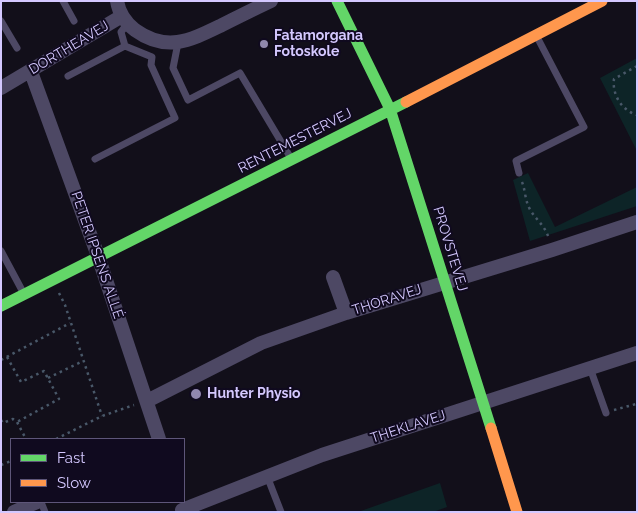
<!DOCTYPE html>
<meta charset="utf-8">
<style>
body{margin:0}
#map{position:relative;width:638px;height:513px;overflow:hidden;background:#120f1a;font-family:Raleway,sans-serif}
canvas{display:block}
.frame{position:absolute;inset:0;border:2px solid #d4c8ff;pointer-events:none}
.legend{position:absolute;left:10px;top:438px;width:175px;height:65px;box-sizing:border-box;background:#100a1f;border:1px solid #5e5679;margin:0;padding:6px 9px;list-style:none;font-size:15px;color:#d4c8ff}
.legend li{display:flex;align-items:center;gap:10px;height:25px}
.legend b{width:25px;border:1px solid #5e5679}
</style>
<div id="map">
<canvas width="638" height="513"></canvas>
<div class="frame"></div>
<ul class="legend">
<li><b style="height:6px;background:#63d668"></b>Fast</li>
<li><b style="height:6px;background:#ff974d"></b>Slow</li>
</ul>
</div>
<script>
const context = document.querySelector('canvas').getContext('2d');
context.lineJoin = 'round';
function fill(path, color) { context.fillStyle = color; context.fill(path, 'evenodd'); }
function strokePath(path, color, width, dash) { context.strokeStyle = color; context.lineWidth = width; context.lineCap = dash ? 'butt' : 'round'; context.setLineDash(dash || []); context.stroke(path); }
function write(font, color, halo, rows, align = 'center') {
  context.font = font + ' Raleway,sans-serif'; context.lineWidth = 4; context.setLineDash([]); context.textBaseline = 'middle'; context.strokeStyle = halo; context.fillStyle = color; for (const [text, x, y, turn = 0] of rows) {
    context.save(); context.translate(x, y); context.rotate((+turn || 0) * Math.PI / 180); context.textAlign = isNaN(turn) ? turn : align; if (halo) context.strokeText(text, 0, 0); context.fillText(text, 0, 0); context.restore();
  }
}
const green = new Path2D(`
 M637 58V151L600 78Z
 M528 173 555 227 637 187V206L530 241 513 180Z
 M440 483 447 507 433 512H358Z`);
const path = new Path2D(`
 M637 66 614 79C612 94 621 110 637 115
 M522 182C525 189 525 198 528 205 532 217 545 224 549 239
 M59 293 65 305 102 416
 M7 357 21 382 44 371 59 399 17 422
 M1 360 70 323
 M48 378 83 361
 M614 410 636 404 637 406
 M1 420 3 423 13 419 17 422 26 439
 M636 420H637
 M56 439 102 416 134 405
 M1 465 11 461`);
const lane = new Path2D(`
 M63 1 74 21
 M1 21 17 48
 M178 43 173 68 188 100 240 73 292 160
 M125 46 121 32 128 23
 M68 76 125 46 152 57 151 65 175 118 95 159
 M519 173 516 161 584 127 536 35
 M1 251 24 294
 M590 368 606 413
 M267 476 281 512
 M41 502 45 512`);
const street = new Path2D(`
 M117 1C119 13 126 23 135 30 167 53 191 40 222 25 238 17 254 9 271 1
 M31 72 98 256 159 439
 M1 88 122 16
 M333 277 346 313
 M147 401 261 343 346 313 552 250 637 222
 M182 510 322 455 637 353
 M14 512 37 502`);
const fast = new Path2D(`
 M337 1 390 109 491 428
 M1 306 406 102`);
const slow = new Path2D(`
 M406 102 602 1
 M491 428 517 512`);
const markers = [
 [264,44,5,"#9087af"],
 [196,394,6,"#9087af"]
];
const poiNames = [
 ["Fatamorgana",274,36],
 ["Fotoskole",274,52],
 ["Hunter Physio",207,394]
];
const streetNames = [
 ["DORTHEAVEJ",69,48,-31],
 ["RENTEMESTERVEJ",295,141,-27],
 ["PROVSTEVEJ",450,249,73],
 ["PETER IPSENS ALLÉ",97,255,71],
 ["THORAVEJ",387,300,-18],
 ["THEKLAVEJ",408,427,-18]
];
fill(green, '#0d2427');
strokePath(path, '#495869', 2.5, [2.5, 4]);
strokePath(lane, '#4d4864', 7);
strokePath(street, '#4d4864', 14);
strokePath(fast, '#63d668', 11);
strokePath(slow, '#ff974d', 11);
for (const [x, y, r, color] of markers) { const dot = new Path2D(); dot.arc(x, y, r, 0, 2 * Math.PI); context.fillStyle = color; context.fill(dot); strokePath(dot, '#100a1f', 2); }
write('bold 14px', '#d4c8ff', '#100a1f', poiNames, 'left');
write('14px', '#d4c8ff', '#100a1f', streetNames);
</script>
